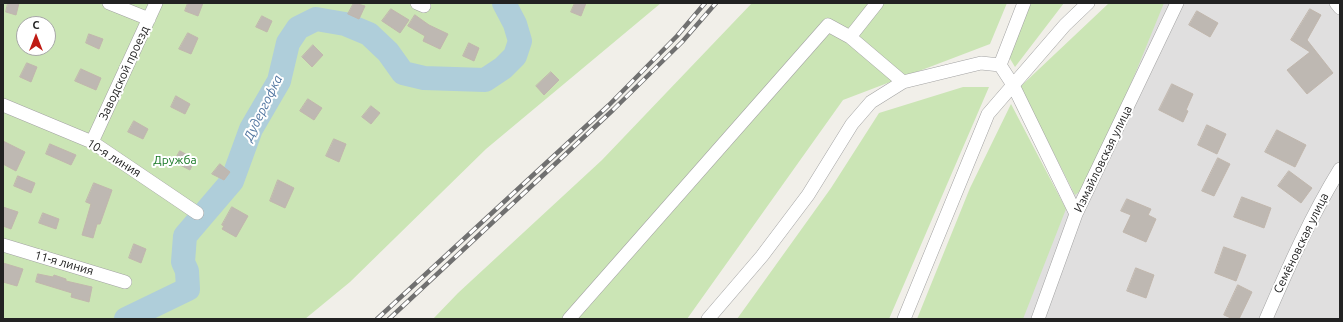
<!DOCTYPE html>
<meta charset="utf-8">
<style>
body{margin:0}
#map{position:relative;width:1343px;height:322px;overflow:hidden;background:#f1efe9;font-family:Ubuntu,sans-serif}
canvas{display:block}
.frame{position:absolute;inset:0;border:4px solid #222;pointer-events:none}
.north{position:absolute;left:16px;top:16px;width:40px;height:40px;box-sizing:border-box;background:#fff;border:1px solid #a7a7a7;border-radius:50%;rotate:0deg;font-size:11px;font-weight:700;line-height:16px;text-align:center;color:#222}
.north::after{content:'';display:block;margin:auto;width:14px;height:18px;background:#bf1b14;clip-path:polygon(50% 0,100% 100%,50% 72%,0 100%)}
</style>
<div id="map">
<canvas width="1343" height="322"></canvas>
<div class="frame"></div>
<div class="north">С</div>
</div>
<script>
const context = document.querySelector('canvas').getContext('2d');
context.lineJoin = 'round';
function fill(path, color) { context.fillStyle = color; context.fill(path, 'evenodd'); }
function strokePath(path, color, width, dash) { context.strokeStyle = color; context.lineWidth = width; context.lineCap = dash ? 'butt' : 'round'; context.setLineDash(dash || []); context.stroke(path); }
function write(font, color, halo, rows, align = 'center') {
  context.font = font + ' Ubuntu,sans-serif'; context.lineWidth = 4; context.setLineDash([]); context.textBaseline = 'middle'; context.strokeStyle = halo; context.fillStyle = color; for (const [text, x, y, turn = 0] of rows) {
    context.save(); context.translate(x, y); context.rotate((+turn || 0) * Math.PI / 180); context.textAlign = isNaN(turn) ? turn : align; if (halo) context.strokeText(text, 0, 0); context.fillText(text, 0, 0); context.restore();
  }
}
const residential = new Path2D(`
 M1160 3H1340V319H1016L1118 78Z`);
const grass = new Path2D(`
 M3 3H661L486 149 350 282 305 319H3ZM24 24H48V48H24Z
 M752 3H1007L990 44 843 100 687 319H433L458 293 602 160Z
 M1030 3H1064L1015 67 1009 57Z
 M1109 3H1164L1135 74 1084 188 1075 195 1020 87Z
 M963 87H989L889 319H737L831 188 879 113Z
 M1011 104 1066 209 1023 319H917L970 188Z`);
const river = new Path2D(`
 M126 319 188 289 187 271 183 262 185 236 232 181 251 129 279 81 288 43 298 28 316 19 345 24 369 34 388 52 403 73 424 78 485 80 503 68 515 56 520 41 515 24 504 3`);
const building = new Path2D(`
 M8 3H19L16 15 6 12Z
 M188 3H203L198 16 185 11Z
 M354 3 365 6 359 19 348 14Z
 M575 3H586L581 16 571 12Z
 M391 9 409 20 400 33 382 21Z
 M1310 9 1321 15 1307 40 1333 73 1307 94 1287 70 1310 52 1291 40Z
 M1197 11 1218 23 1210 37 1189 25Z
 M415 15 429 25 448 34 440 49 423 41 425 36 408 26Z
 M262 16 272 21 267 32 256 27Z
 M188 33 198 38 191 54 179 49Z
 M89 34 103 39 99 49 86 43Z
 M469 43 479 48 474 61 463 56Z
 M313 45 323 55 312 67 302 57Z
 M27 63 37 67 31 82 20 77Z
 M81 69 101 78 96 90 75 81Z
 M551 72 559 80 544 95 536 86Z
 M1172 84 1193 94 1186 110 1188 111 1183 122 1159 110Z
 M176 96 190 104 185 114 171 107Z
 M308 99 322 108 314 120 300 111Z
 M371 106 380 113 371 124 362 117Z
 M134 121 148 129 143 139 128 132Z
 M1207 125 1226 134 1217 154 1198 145Z
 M1277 130 1306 145 1295 167 1265 152Z
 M334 139 346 144 339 162 326 156Z
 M3 141 25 152 16 171 3 164Z
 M50 144 76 155 71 165 46 154Z
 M180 151 195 159 190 170 174 162Z
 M1218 158 1230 164 1214 196 1202 191Z
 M220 164 230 172 224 180 212 174Z
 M1289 171 1312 188 1301 203 1278 186Z
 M18 176 35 183 31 193 14 186Z
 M278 180 294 188 285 208 270 201Z
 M94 183 112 190 100 224H97L93 238 82 235 91 204 86 202Z
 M1242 197 1271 208 1264 228 1234 217Z
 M1127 199 1151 209 1148 215 1156 219 1146 242 1123 232 1131 215 1121 211Z
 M3 207 18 212 11 229 3 226Z
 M232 207 248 216 236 237 222 229 224 226 222 225Z
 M43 213 59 219 56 229 39 223Z
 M134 244 146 249 141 263 129 258Z
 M1224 247 1246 255 1236 281 1215 273Z
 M3 263 23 269 17 286 3 282Z
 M1136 268 1154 275 1146 298 1127 291Z
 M38 274 53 277 54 275 66 279V281L92 287 89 302 71 297 72 293 36 282Z
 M1238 285 1252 292 1239 319H1233L1224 315Z`);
const minor = new Path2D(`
 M109 3 149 19
 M417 3 424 6
 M1336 3 1340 8
 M850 37 877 3
 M1000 65 1013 85 1076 214
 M1000 65 1024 3
 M3 105 92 142 197 213
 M92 142 156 3
 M3 245 125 282
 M569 319 828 25 850 37 903 82
 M708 319 762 256 808 195 852 124 871 102 903 82 981 63 1000 65
 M904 319 988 114 1065 25 1088 3
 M1038 319 1076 214 1177 3
 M1266 319C1288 268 1311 216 1340 169`);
const rail = new Path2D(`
 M377 319 609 105 677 36 705 3
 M389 319 613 110 682 42 716 3`);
const streetNames = [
 ["Заводской проезд",124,73,-65],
 ["10-я линия",114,158,32],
 ["Измайловская улица",1103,159,-64],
 ["Семёновская улица",1301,243,-64],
 ["11-я линия",64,263,16]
];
const parkNames = [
 ["Дружба",175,160]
];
const waterNames = [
 ["Дудергофка",263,108,-64]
];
fill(residential, '#e0dfdf');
fill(grass, '#cbe5b5');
strokePath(river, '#afceda', 24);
fill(building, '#beb8b2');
strokePath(building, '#c1b7ad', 1);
strokePath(minor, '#a3a3a3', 14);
strokePath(minor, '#fff', 13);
strokePath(rail, '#707070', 4.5);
strokePath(rail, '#fff', 3, [9]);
write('12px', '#222', '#fff', streetNames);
write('12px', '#177823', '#fff', parkNames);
write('italic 13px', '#5377a1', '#fff', waterNames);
</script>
